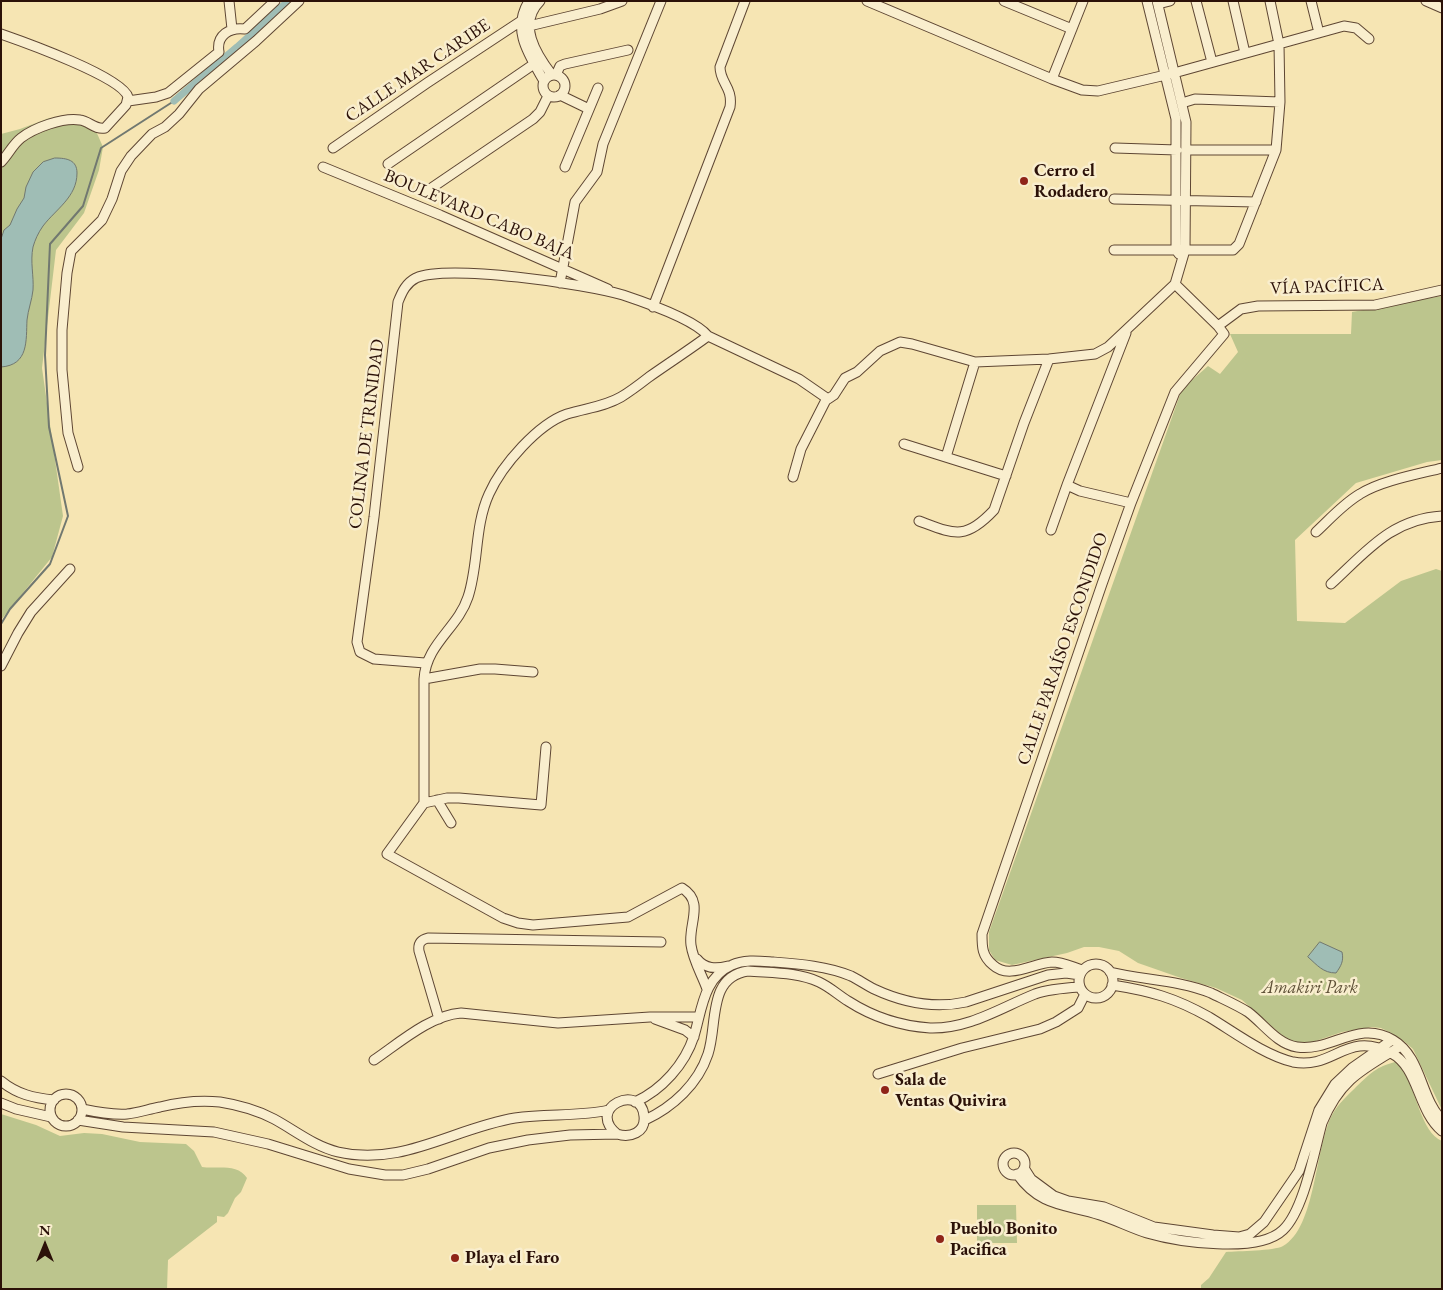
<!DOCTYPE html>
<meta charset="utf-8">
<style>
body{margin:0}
#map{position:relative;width:1443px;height:1290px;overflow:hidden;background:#f6e5b3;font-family:"EB Garamond",serif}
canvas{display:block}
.frame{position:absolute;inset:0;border:2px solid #2b1108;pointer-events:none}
.north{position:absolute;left:20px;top:1220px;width:50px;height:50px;-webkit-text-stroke:4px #f9eece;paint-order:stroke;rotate:0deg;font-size:14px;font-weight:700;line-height:20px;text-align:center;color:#2b1108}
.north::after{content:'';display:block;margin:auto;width:18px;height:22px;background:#2b1108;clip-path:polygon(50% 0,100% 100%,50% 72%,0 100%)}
</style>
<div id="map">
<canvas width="1443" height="1290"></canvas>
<div class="frame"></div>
<div class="north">N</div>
</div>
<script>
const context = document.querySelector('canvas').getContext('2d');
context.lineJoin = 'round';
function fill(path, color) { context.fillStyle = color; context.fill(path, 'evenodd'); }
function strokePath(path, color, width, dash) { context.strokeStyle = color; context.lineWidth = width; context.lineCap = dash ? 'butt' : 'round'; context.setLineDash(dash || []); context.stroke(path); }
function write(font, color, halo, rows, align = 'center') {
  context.font = font + ' "EB Garamond",serif'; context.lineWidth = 5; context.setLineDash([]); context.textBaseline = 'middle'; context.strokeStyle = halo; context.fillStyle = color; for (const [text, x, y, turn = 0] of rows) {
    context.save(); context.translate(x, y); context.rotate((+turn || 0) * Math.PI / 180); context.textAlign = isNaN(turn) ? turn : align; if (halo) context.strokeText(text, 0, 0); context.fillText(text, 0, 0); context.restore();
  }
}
const green = new Path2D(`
 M75 115 92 122 103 147 99 170 84 213 56 250 42 368 63 516 52 557 1 620V134L20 129 49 118Z
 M1442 296V460L1427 462 1356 483 1295 540 1297 621 1345 623 1401 581 1436 569 1442 571V1110L1413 1049 1405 1042 1391 1033 1381 1028 1372 1027 1342 1032 1307 1044 1294 1043 1285 1038 1242 1000 1216 988 1181 978 1138 963 1119 951 1099 947H1084L1067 953 1012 965 995 960 989 950V932L1182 389 1208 366 1220 374 1238 352 1230 334H1351L1352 312Z
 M1395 1062C1398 1064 1402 1067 1404 1070 1415 1087 1421 1133 1442 1141V1289H1201V1285L1209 1278 1226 1252C1238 1251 1274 1251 1283 1246 1316 1228 1315 1147 1332 1115 1338 1104 1348 1095 1357 1086 1371 1073 1376 1067 1395 1062Z
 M1 1114 36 1125 60 1136 84 1133 102 1134 140 1142 186 1144 194 1151 202 1167C217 1169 238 1163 247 1178L241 1192 235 1198 228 1213 224 1217 217 1216V1222L168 1260 167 1289H1Z
 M977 1205H1016L1017 1243H977Z`);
const water = new Path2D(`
 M55 158C67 158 77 160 77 173 77 197 56 209 43 226 38 233 35 240 33 247 30 262 34 276 33 290 32 300 28 310 27 320 26 340 29 365 1 367V239L4 230 10 225 17 209 24 198 26 187 33 172 43 162Z
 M1320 942 1342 952C1344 961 1341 966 1336 973 1323 973 1317 965 1308 957Z`);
const stream = new Path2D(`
 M1 624 10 609 50 564 68 516 49 427 45 355 50 244 83 206 101 148 174 101`);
const canal = new Path2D(`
 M174 101 237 47 288 1`);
const minor = new Path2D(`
 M229 1 232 29
 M529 1C511 30 529 55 544 81
 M540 1C517 24 536 54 552 75
 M867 1 1052 79 1082 90 1098 91 1174 73 1344 26 1356 28 1369 39
 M1004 1 1072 29
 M1147 1 1176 119V250L1179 254
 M1196 1 1212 62
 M1233 1 1245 53
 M1311 1 1319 33
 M1426 1 1442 8
 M1158 4 1170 1
 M529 26 600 9 622 1
 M1 34C24 42 122 77 128 97L126 105 105 128C95 130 89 121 80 120 63 117 34 128 21 138 13 144 8 155 1 162
 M219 52C216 35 230 27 245 29L275 1
 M556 75 560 66 565 64 628 50
 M543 86a11 11 0 1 1 22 0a11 11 0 1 1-22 0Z
 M1052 79 1083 1
 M560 95 589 109
 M128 101 156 97 168 93 219 52
 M1182 103 1195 99 1280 102
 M333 148 427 83 521 21
 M1115 148 1177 150
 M1187 150H1276
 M388 164 534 64
 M323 167 440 215 608 289
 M565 167 598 88
 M427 191 533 119 540 112 548 96
 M1114 199 1256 202
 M1114 250H1233L1239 244 1276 150 1280 102 1279 44 1270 1
 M560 283 575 202 597 172 603 144 661 1
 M653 307 730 107C733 87 720 83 720 67L745 1
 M1218 326 1241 309 1258 306 1375 305 1442 290
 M904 444 1006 476
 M946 457 975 362
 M78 467 68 433 62 370V330L67 273 71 251 102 220 112 199 121 171 131 156 152 134 165 127 179 114 199 89 256 41 299 1
 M793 477 801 449 827 398
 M1067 485 1080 491 1131 503
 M919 521C954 534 965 541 994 510L1024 423 1049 359
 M1051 530 1067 485 1126 333
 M1316 532C1330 519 1343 504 1360 494 1380 481 1418 474 1442 468
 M1331 584C1366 552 1391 519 1442 516
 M425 663 374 659 360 652 357 642 374 517 398 302C402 292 406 283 416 278 448 264 587 284 623 295 644 302 695 320 708 336L799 379 828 399 834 395 845 378 857 372 880 351 900 342 912 344 975 362 1049 359 1095 354 1108 347 1175 284 1185 250 1186 122 1157 1
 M1 666 18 633 31 612 70 569
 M424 679 480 669H495L533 672
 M437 800 451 823
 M424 803 447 798H459L541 805 546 747
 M697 959C705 969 716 969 728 966
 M1079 981a17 17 0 1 1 34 0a17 17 0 1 1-34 0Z
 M1082 970C1072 967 1063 962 1052 962 1033 963 1009 980 993 965 982 956 982 947 982 934L1102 584 1131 503 1175 392 1224 334 1218 326 1175 284
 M1110 972C1143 980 1179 980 1211 993 1223 999 1237 1005 1248 1012 1264 1024 1277 1044 1297 1047 1332 1052 1358 1019 1393 1040 1422 1057 1420 1098 1442 1120
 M1112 985C1151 991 1175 998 1209 1017 1234 1032 1264 1055 1293 1062 1334 1070 1346 1030 1391 1053 1419 1067 1417 1110 1442 1131
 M707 989C702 975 693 960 691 945 688 924 705 902 682 888L628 917 533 925 518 923 503 918 387 854 424 803V679C426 644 458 628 468 597 479 564 474 527 489 494 502 465 538 424 567 414 586 408 604 407 621 397 631 391 640 384 649 377 669 363 689 350 708 336
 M439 1019 419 951C418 944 420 940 428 938L661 942
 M655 1019 685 1030 694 1037
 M374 1060C399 1043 431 1015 461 1013L558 1023 650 1017H698
 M878 1074 962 1048 1040 1029 1056 1022 1078 1008 1085 994
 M1 1081C17 1094 33 1098 54 1100
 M50 1110a16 16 0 1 1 32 0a16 16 0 1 1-32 0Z
 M635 1102C662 1090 685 1064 694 1036 702 1010 703 978 732 965 744 959 760 961 773 962 799 964 827 966 851 976 859 980 866 985 874 989 904 1003 934 1009 966 1002L1048 975 1066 973 1080 975
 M1 1103 16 1109 51 1117
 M82 1109C96 1112 112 1115 127 1114 138 1113 149 1109 160 1107 180 1102 200 1100 220 1102 239 1105 257 1110 274 1119 296 1131 314 1146 338 1152 402 1167 454 1128 515 1118 546 1113 579 1117 609 1110
 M78 1120 123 1127 214 1132 268 1144 349 1169 385 1175H403L428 1169 489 1148 528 1140 570 1135 617 1134C630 1138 646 1133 644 1116 641 1082 585 1108 617 1134
 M645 1120C673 1107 698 1084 708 1054 718 1024 707 977 748 971 771 973 798 972 819 982 830 987 838 995 848 1001 873 1017 900 1026 930 1028 969 1029 1000 1008 1035 994 1049 989 1065 988 1080 987
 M1003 1164a11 11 0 1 1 22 0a11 11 0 1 1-22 0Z
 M1024 1168 1031 1179 1054 1196 1068 1201 1104 1207 1154 1227 1213 1235 1239 1237 1250 1234 1264 1222 1299 1171 1319 1110 1335 1084 1352 1068 1392 1040
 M1017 1174C1041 1208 1067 1204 1100 1215 1116 1220 1131 1228 1147 1233 1178 1242 1258 1254 1283 1230 1304 1210 1314 1152 1322 1123 1340 1079 1363 1069 1401 1046`);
const markers = [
 [1024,181,5,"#8f2418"],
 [885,1090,5,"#8f2418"],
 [940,1239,5,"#8f2418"],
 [455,1258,5,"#8f2418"]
];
const streetNames = [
 ["CALLE MAR CARIBE",418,71,-34],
 ["BOULEVARD CABO BAJA",479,215,23],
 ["VÍA PACÍFICA",1327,287,-2],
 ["COLINA DE TRINIDAD",367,434,-83],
 ["CALLE PARAÍSO ESCONDIDO",1063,649,-71]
];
const poiNames = [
 ["Cerro el",1034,171],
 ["Rodadero",1034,192],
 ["Sala de",895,1080],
 ["Ventas Quivira",895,1101],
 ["Pueblo Bonito",950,1229],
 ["Pacifica",950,1250],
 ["Playa el Faro",465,1258]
];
const parkNames = [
 ["Amakiri Park",1310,988]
];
fill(green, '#bcc58d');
fill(water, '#9fbdb5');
strokePath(water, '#717870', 1);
strokePath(stream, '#717870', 2);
strokePath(canal, '#9fbdb5', 7);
strokePath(minor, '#5e4633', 11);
strokePath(minor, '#f9eece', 9);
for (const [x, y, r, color] of markers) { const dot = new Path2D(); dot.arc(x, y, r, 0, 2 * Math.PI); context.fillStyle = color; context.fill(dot); strokePath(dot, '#f9eece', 2); }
write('18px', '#2b1108', '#f9eece', streetNames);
write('bold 18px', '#2b1108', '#f9eece', poiNames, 'left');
write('italic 18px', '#5e5037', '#f9eece', parkNames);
</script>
